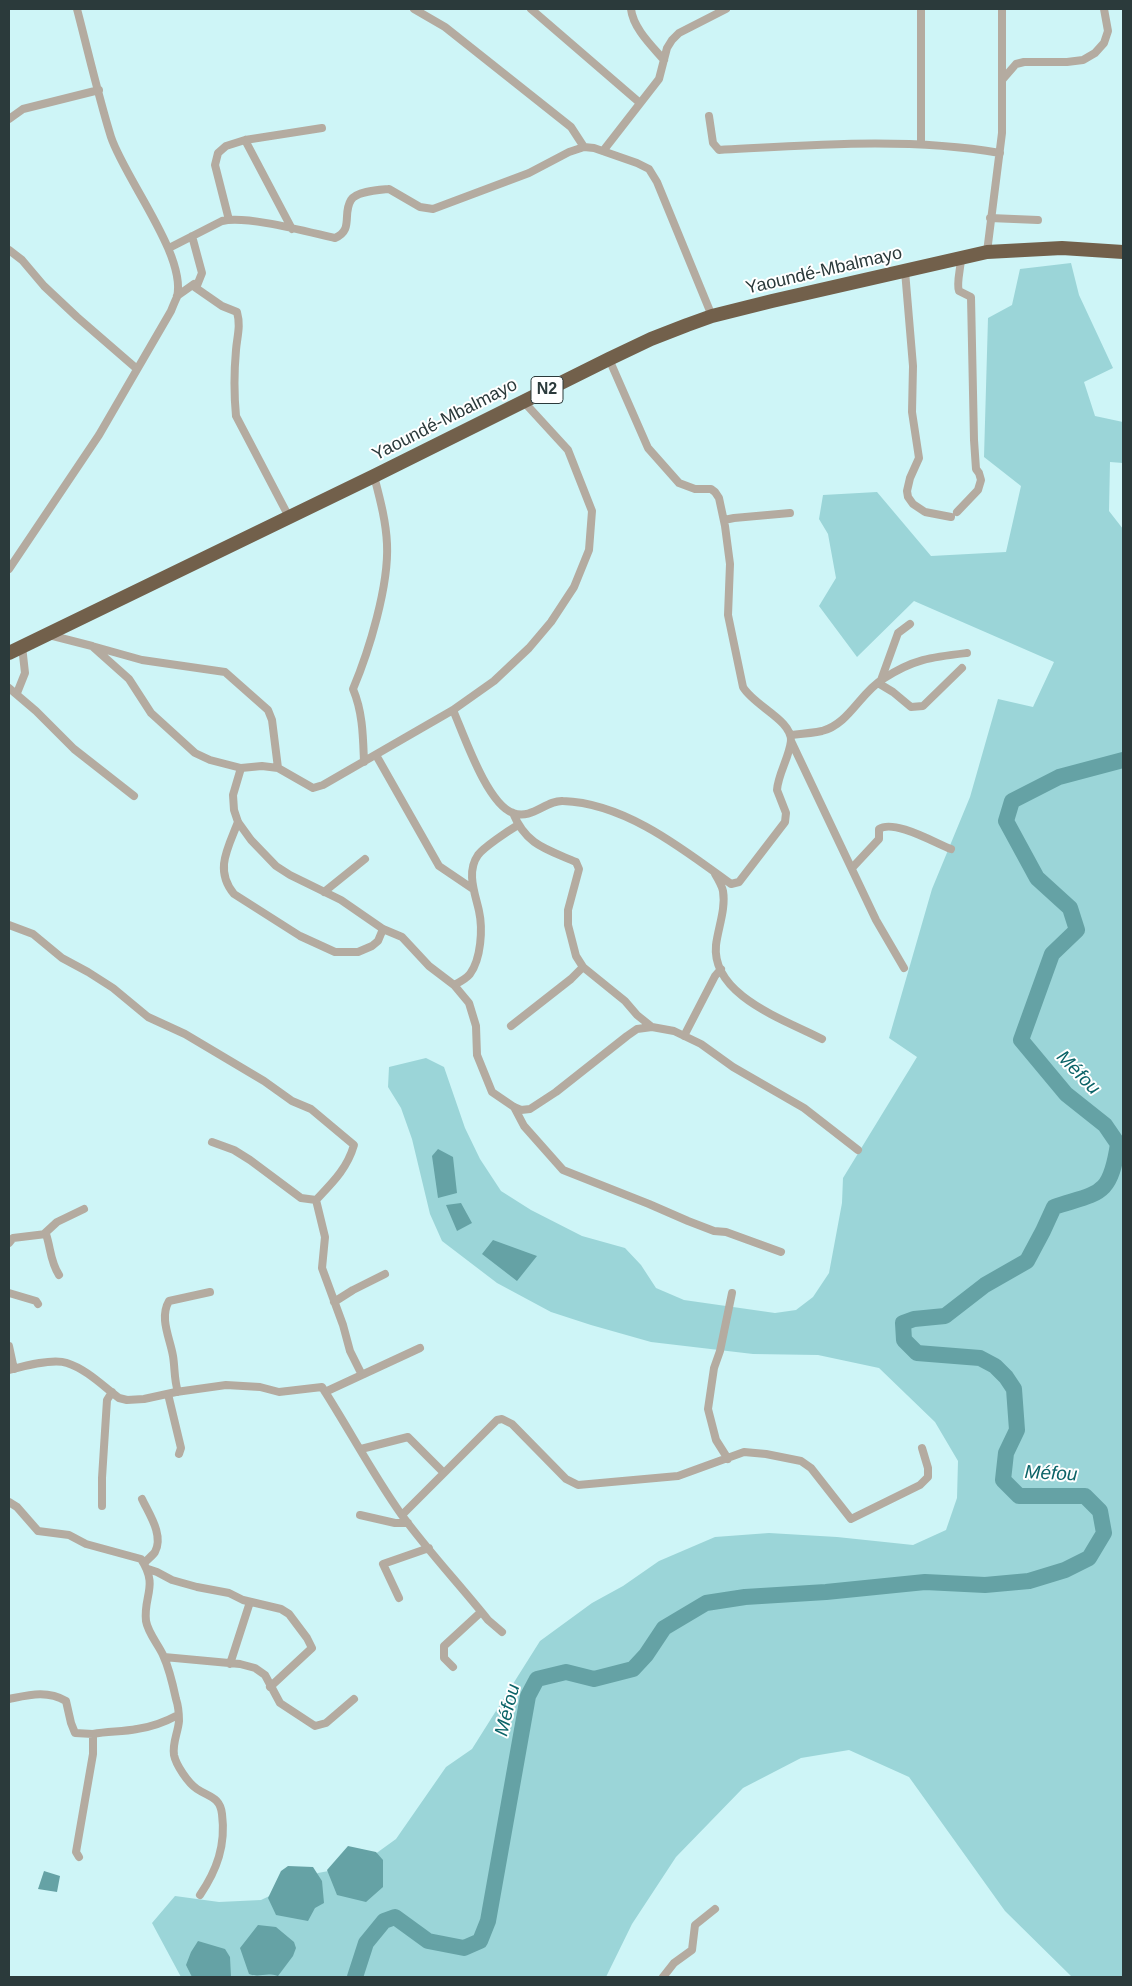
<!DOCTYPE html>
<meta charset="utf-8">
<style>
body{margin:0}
#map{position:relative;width:1132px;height:1986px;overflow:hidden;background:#cef5f7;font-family:Helvetica,sans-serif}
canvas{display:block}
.frame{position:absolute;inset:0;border:10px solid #2b3a3b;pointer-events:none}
</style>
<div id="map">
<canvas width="1132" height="1986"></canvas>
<div class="frame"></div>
</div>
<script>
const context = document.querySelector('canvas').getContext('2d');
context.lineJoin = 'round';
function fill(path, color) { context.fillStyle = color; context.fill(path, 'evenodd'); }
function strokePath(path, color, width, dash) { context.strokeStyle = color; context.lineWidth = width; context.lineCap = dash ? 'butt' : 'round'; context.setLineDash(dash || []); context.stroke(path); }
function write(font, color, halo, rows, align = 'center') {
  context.font = font + ' Helvetica,sans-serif'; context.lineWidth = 4; context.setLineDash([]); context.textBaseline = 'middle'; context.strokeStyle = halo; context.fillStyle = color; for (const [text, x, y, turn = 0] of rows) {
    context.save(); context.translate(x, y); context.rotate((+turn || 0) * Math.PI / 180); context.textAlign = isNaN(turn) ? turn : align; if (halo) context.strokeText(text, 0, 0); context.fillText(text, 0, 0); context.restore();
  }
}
const green = new Path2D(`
 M1071 263 1079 295 1113 368 1084 382 1095 416 1123 422V463L1110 462 1109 511 1123 529V1977H1072L1005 1911 909 1777 849 1750 801 1758 743 1788 676 1857 632 1924 606 1977H181L152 1923 175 1896 219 1902 261 1900 318 1873 360 1865 396 1839 446 1767 472 1749 540 1641 592 1603 623 1586 659 1561 715 1537 769 1533 837 1537 913 1545 946 1530 957 1498 958 1461 935 1422 879 1368 818 1355 753 1354 651 1342 591 1325 551 1312 497 1283 442 1241 430 1214 412 1139 401 1108 388 1087 389 1067 426 1058 444 1067 465 1128 480 1159 501 1191 531 1210 582 1236 625 1248 641 1265 656 1288 684 1300 775 1313 796 1310 813 1297 829 1273 842 1203 843 1178 917 1057 889 1038 932 889 970 797 998 699 1033 707 1054 662 914 601 857 657 819 606 836 578 828 534 819 519 823 495 877 492 931 556 1006 552 1021 486 984 457 988 318 1012 305 1020 269Z`);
const water = new Path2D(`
 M438 1149 453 1157 457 1193 438 1198 432 1156Z
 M461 1203 472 1223 457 1231 446 1205Z
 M493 1240 537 1256 517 1281 482 1254Z
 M348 1846 376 1852 383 1860V1887L366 1902 337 1895 327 1870Z
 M288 1866 313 1867 322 1881 324 1903 315 1908 308 1921 276 1915 268 1898 281 1871Z
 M44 1871 60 1876 57 1892 38 1889Z
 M258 1925 276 1927 294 1942 296 1948 293 1956 278 1976C265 1972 260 1978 249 1974L240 1948Z
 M198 1941 225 1949 230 1957 231 1977H192L186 1965 191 1952Z`);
const river = new Path2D(`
 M355 1977 366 1943 384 1921 395 1917 428 1941 464 1948 480 1941 488 1921 528 1696 537 1679 566 1672 594 1679 633 1669 646 1655 664 1628 706 1603 745 1597 826 1592 925 1582 985 1585 1029 1581 1065 1570 1089 1558 1104 1533 1100 1511 1085 1496H1019L1003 1480 1006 1453 1017 1430 1014 1389 1006 1377 995 1366 980 1358 917 1353 904 1340 903 1323 914 1319 945 1316 985 1285 1027 1261 1043 1231 1054 1207C1100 1192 1110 1197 1118 1144L1105 1125 1066 1094 1021 1040 1052 954 1077 930 1070 908 1037 878 1006 821 1012 801 1059 777 1123 760`);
const street = new Path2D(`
 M414 9 445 27 571 127 584 147
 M531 9 640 103
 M631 9C633 28 652 46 664 60
 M921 9V144
 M1003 79 1016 64 1024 62H1067L1083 60 1095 53 1104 43 1108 31 1104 9
 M709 116 713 143 719 150C812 145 908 137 1000 153
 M9 119 23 109 99 90
 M245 140 292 229
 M603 151 659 79 667 48 672 40 679 33 726 9
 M990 218 1038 220
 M229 220 215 165 218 153 226 146 245 140 322 128
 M192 236 202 273 196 288
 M169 248 222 221C246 215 308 232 335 238 354 230 342 214 351 200 357 191 379 190 389 189L420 207 433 209 529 173 569 152 584 147 594 148 637 163 649 169 657 182 712 316
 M9 250 22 260 44 286 77 317 137 369
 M987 252 1002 133V9
 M905 271 913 366 912 412 919 458 910 478 907 491 908 497 913 504 925 512 951 517
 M177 296 194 284 196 288 222 306 237 312C241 326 237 337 236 350 234 372 234 395 236 416L289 517
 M957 512 978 490 981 480 979 473 976 469 974 440 971 297 959 291C956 284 961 267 961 258
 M724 520 734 518 790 513
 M9 569 99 435 171 311C173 306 175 301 177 297 187 256 125 179 111 137 98 95 88 51 77 9
 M49 635 92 646 129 679 151 713 195 753 210 760 241 768 262 766 278 768 313 788 323 785 453 710 494 681 529 648 551 622 574 587 589 550 592 511 568 450 524 402
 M92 646 142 660 225 672 268 710 272 720 278 768
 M881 680 898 633 910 624
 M878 683 893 692 911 707 923 706 962 668
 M9 688 36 711 74 749 134 796
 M17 693 25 673 22 646
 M453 710C464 735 487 804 513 813 532 820 546 800 563 801 625 803 683 849 731 884L739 882 785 822 786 813 777 790C778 774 789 758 791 741 792 720 754 706 743 687L728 615 730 564 725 526 719 498 715 492 711 489H695L679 483 648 448 609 359
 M791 735C801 734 812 733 822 731 849 724 860 693 883 679 913 659 932 657 967 653
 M791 741 876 920 904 968
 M376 755 439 866 473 889
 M364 762C363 737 363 713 353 689 369 651 389 586 387 544 386 521 380 499 374 476
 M241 768 233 795 234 810 238 822 251 840 276 866 290 875 341 900 383 929 402 937 429 966 454 985 469 1003 476 1026 477 1055 492 1092 514 1107 521 1110 530 1109 556 1092 627 1036 637 1029 652 1027 674 1031 701 1044 733 1067 804 1108 858 1150
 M513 813C526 845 546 849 576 862L579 869 568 910V925L576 956 583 967 625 1001 637 1015 652 1027
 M238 822C228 848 214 870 234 894L300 936 335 952H358L372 946 378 941 383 929
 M852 868 879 839V829C894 819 935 843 951 849
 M715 874C718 879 722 886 723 891 726 909 718 928 716 945 711 996 786 1020 822 1039
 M324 892 365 859
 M9 925 33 934 62 958 88 972 113 988 148 1017 185 1034 264 1081 292 1101 311 1109 354 1145C347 1169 332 1183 316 1200L325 1237 322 1268 343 1325 350 1351 362 1375
 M454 985C460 982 466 979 470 974 481 959 483 929 479 911 475 893 466 872 478 855 484 847 508 831 518 825
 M511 1026 571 979 583 967
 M684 1036 715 976 721 969
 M514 1107 524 1126 563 1170 649 1204 688 1221 714 1231 726 1232 781 1252
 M212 1142 234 1150 250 1160 301 1198 316 1200
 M44 1234 57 1222 84 1209
 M9 1243 13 1238 46 1234C51 1249 50 1261 59 1275
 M9 1293 36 1301 38 1304
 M334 1302 353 1290 385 1274
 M9 1346 14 1369
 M9 1370C24 1366 53 1358 67 1363 86 1369 103 1386 119 1398L127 1400 144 1399 176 1392 226 1385 260 1387 279 1392 322 1387C349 1429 372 1473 401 1514 428 1551 460 1585 488 1620L502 1632
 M178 1392C174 1380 175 1368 173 1356 170 1338 159 1318 169 1301L210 1292
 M325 1392 420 1348
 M168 1394 181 1448 179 1454
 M361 1449 408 1437 444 1473
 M728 1459 716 1440 708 1409 714 1368 720 1351 732 1293
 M142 1499C149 1514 164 1535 155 1552 152 1556 147 1560 144 1563
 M9 1502 17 1507 38 1531 69 1535 86 1544 141 1559C159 1586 143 1596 146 1621 148 1633 158 1644 163 1655 169 1668 173 1685 176 1699 178 1705 179 1714 179 1721 178 1733 172 1743 174 1755 176 1765 188 1783 197 1789 209 1797 220 1797 222 1814 226 1845 217 1870 200 1895
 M102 1506V1478L107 1400 112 1392
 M360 1515 395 1523H408
 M402 1515 497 1420 502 1419 512 1424 566 1479 578 1485 678 1476 744 1452 766 1454 801 1461 811 1468 851 1519 920 1485 928 1477V1468L922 1448
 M148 1569 157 1572 172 1580 197 1587 229 1593 243 1600 281 1609 289 1614 307 1638 312 1648 270 1687
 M399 1598 383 1564 429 1548
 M164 1657 240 1664 255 1668 265 1675 280 1703 315 1726 326 1723 354 1699
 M230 1664 250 1602
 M453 1667 444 1658V1646L481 1612
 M9 1699C29 1695 47 1690 66 1701L71 1723 75 1733 93 1734
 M79 1857 76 1852 93 1754V1734C108 1731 122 1732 137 1729 152 1727 165 1722 178 1715
 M663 1977 674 1963 692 1950 695 1925 715 1909`);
const highway = new Path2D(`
 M9 653 374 476 609 359 651 339 687 325 712 316 772 301 987 252 1062 248 1123 252`);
const shields = [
 [547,390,32]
];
const shieldNames = [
 ["N2",547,390]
];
const streetNames = [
 ["Yaoundé-Mbalmayo",824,271,-13],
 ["Yaoundé-Mbalmayo",445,420,-27]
];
const waterNames = [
 ["Méfou",1078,1073,46],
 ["Méfou",1051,1474,3],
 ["Méfou",508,1710,-76]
];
fill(green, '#9bd5d8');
fill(water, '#65a2a5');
strokePath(river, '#65a2a5', 16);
strokePath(street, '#b4aba0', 8);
strokePath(highway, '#72604b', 14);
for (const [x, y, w] of shields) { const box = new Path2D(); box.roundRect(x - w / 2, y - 13.5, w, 27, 4); context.fillStyle = '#fff'; context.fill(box); strokePath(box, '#2b3a3b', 1); }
write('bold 16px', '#2b3a3b', null, shieldNames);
write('18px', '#2b3a3b', '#fff', streetNames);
write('italic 19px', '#0b6367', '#fff', waterNames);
</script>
